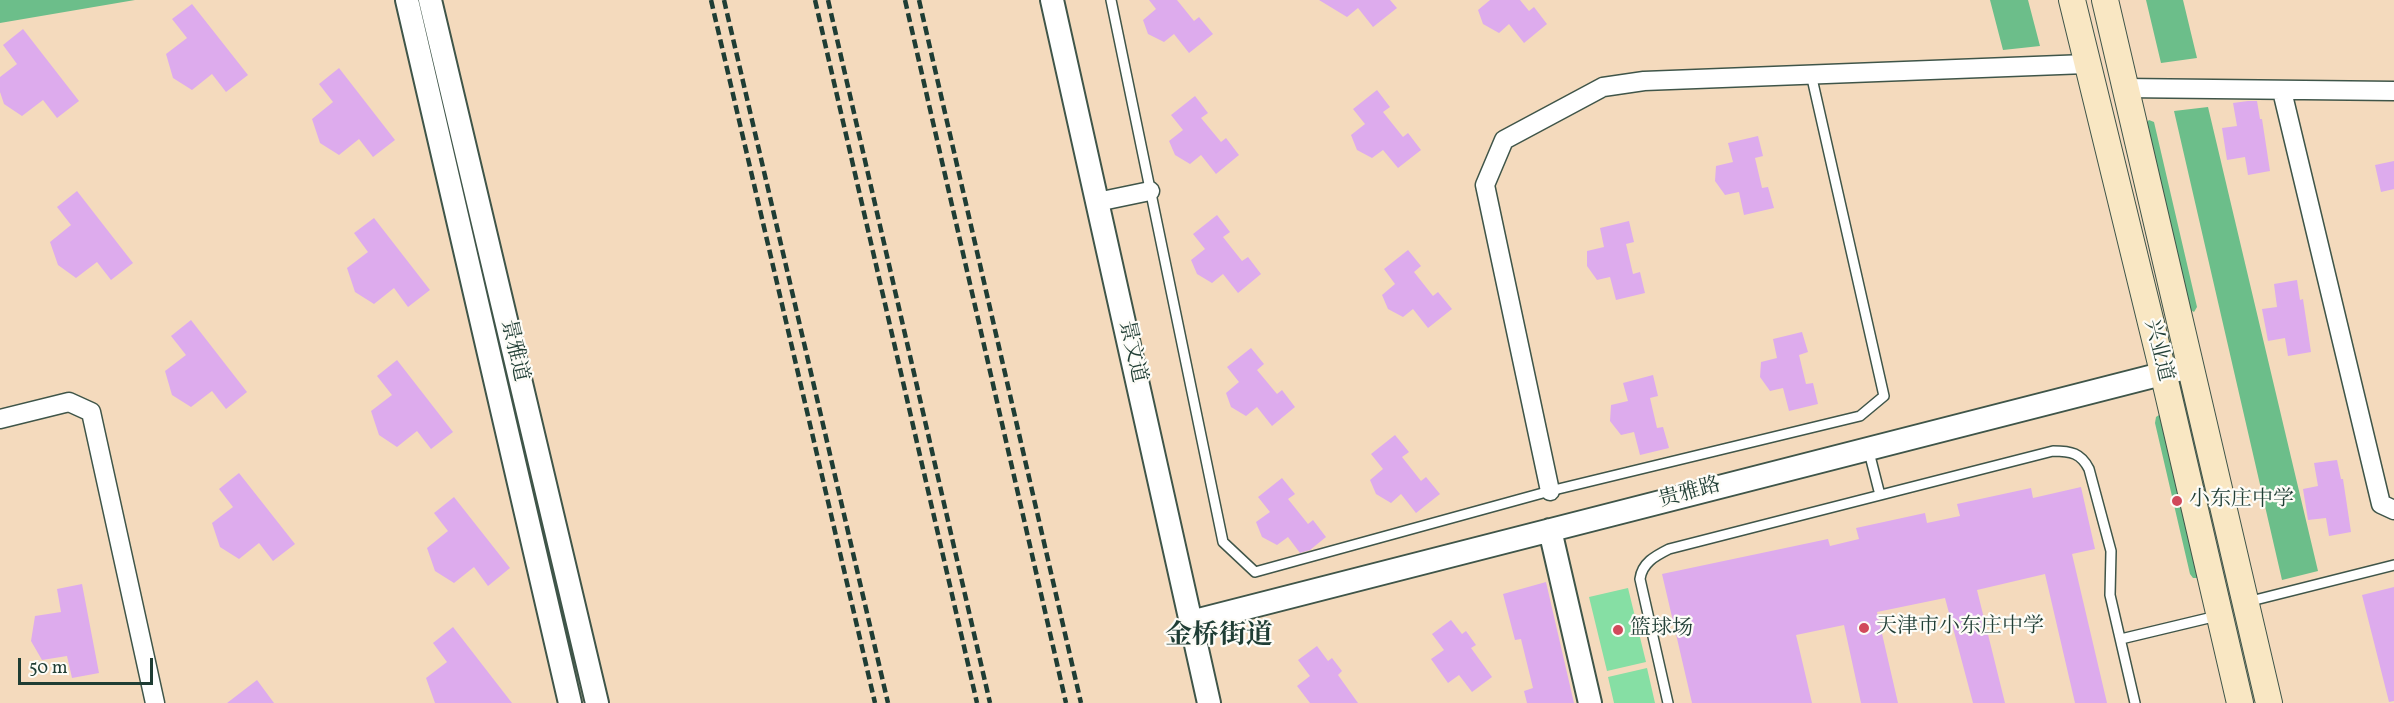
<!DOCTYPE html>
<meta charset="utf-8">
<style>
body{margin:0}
#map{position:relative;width:2394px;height:703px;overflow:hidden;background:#f4dabd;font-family:Vollkorn,serif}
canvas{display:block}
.scale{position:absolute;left:18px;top:658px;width:135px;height:27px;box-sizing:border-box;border:3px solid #1f3d34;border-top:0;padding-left:8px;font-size:18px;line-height:21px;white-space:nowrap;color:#1f3d34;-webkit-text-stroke:4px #fdfcf7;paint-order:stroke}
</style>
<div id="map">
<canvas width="2394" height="703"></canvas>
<div class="scale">50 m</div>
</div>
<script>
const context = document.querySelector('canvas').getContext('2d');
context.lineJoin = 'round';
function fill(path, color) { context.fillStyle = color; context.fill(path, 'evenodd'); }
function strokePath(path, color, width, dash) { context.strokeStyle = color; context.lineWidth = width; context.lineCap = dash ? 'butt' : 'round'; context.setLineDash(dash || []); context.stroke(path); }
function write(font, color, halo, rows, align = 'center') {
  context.font = font + ' Vollkorn,"Noto Serif SC",serif'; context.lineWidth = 4.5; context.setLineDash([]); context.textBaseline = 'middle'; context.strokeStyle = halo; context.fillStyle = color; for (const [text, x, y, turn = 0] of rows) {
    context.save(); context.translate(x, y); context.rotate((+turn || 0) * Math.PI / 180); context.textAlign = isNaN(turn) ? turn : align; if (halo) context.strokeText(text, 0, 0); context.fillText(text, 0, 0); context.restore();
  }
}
const green = new Path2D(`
 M1628 588 1646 662 1607 671 1589 597Z
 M1647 668 1655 703H1614L1608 677Z`);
const forest = new Path2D(`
 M0 0H135L0 23Z
 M1990 0H2028L2040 46 2003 50Z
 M2146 0H2183L2197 58 2161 63Z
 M2208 107 2318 571 2282 580 2174 111Z
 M2149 120 2154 122 2197 307 2194 312 2189 309 2145 124Z
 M2159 415 2163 416 2200 575 2198 578H2193L2190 574 2155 423 2156 417Z`);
const building = new Path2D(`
 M1149 0H1177L1194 21 1199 17 1213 34 1189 53 1174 34 1164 42 1148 34 1143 20 1156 9Z
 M1319 0H1390L1397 8 1373 27 1358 8 1347 17Z
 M1490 0H1520L1529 11 1534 7 1547 24 1524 43 1509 24 1499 33 1483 24 1478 10Z
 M192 4 248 75 226 92 212 74 192 90 173 78 166 54 187 38 172 19Z
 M23 29 79 101 57 118 43 100 22 116 4 104 0 92V77L17 64 3 45Z
 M339 68 395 140 373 157 359 139 339 155 320 143 312 119 333 102 319 84Z
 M1377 90 1390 107 1383 112 1403 137 1408 133 1421 150 1398 168 1383 150 1372 158 1357 150 1351 135 1365 124 1353 109Z
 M1195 96 1208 113 1201 118 1221 142 1226 138 1239 155 1216 174 1201 155 1190 164 1175 155 1169 141 1183 130 1171 115Z
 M2248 101H2257L2260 119H2262L2270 171 2248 175 2245 157 2227 160 2222 128 2237 126 2233 103Z
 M1758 136 1763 156 1755 158 1762 188 1768 187 1774 208 1744 215 1739 192 1725 195 1715 181 1716 166 1733 162 1728 143Z
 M2394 161V189L2381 192 2375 165Z
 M77 191 133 263 111 280 97 262 76 278 58 265 50 242 71 225 57 207Z
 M1217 215 1230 232 1223 237 1242 261 1248 257 1261 274 1238 293 1223 274 1212 283 1197 274 1191 260 1205 249 1193 234Z
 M374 218 430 290 408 307 394 288 374 304 355 292 347 268 368 252 354 233Z
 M1629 221 1634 242 1626 244 1633 274 1640 272 1645 293 1616 300 1610 277 1597 280 1587 266V251L1604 247 1600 228Z
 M1408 250 1421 266 1414 272 1433 296 1438 292 1452 309 1428 328 1413 309 1403 317 1388 309 1382 295 1395 284 1384 269Z
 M2297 280 2300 300 2303 299 2311 352 2288 356 2285 338 2268 341 2262 309 2277 307 2274 284Z
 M191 320 247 392 226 409 212 391 191 407 172 395 165 371 186 355 171 336Z
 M1802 332 1808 352 1799 355 1806 384 1813 383 1818 404 1789 411 1783 388 1770 391 1760 377 1761 362 1777 358 1773 339Z
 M1251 348 1264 364 1257 370 1277 394 1282 390 1295 407 1272 426 1257 407 1246 416 1231 407 1226 393 1239 382 1227 367Z
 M397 360 453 432 431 449 417 431 397 447 379 435 371 411 392 395 377 376Z
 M1653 375 1658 396 1650 398 1657 428 1663 427 1669 448 1640 455 1634 432 1621 435 1610 421 1611 405 1628 401 1623 383Z
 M1395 435 1409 452 1402 457 1421 481 1426 477 1440 494 1416 513 1401 494 1391 503 1376 494 1370 480 1383 469 1371 454Z
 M2337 460 2341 479H2343L2351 532 2329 536 2326 518 2308 520 2303 489 2318 486 2314 463Z
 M239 473 295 544 273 561 259 543 239 559 220 547 212 523 233 507 219 489Z
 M1282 478 1295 494 1288 499 1308 524 1313 520 1326 537 1310 550 1300 553 1288 537 1277 545 1262 537 1256 522 1270 512 1258 497Z
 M2081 487 2095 549 2072 554 2107 703H2075L2045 574 1977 590 2005 703H1973L1945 598 1877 612 1898 703H1861L1844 625 1796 635 1812 703H1692L1662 574 1828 539 1830 546 1859 539 1856 528 1925 513 1927 523 1960 516 1957 504 2031 488 2033 498Z
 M454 497 510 568 488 586 474 567 454 583 435 571 427 548 448 531 434 513Z
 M1546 582 1574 703H1527L1524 691 1533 688 1521 639 1515 640 1503 594Z
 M82 584 99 673 72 678 67 656 42 660 31 641 35 616 61 612 57 589Z
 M2394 587V701L2389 702 2362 595Z
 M1451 620 1462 634 1466 631 1476 645 1471 648 1492 677 1472 692 1459 675 1448 683 1431 659 1444 650 1432 634Z
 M453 627 512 703H435L426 678 447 662 433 643Z
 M1317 646 1328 661 1332 658 1342 671 1338 675 1358 703H1310L1297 686 1310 676 1298 660Z
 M257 680 274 703H227Z`);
const service = new Path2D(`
 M1111 0 1223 542 1255 572 1550 491 1860 416 1884 396 1811 74
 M1868 448 1880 495
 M2247 602 2394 565
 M2121 639 2217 616
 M1668 703 1640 579C1642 563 1655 556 1669 549L2053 451C2071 451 2081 453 2089 469L2111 551 2110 595 2135 703`);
const minor = new Path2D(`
 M2124 88 2394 91
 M2282 91 2381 504 2394 510
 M1097 202 1150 191
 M0 419 69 402 91 412 155 703
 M1550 491 1485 185 1504 140 1603 87 1644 81 2086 64`);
const tertiary = new Path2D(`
 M407 0 570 703
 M430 0 597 703
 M1052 0 1209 703
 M1550 530 1590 703
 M1191 622 2189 367`);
const secondary = new Path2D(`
 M2072 0 2163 372 2240 703
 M2105 0 2269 703`);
const rail = new Path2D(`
 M711 0 875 703
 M724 0 888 703
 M815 0 977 703
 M828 0 990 703
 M905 0 1066 703
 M919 0 1081 703`);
const markers = [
 [2177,501,6,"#d1495b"],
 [1864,628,6,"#d1495b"],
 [1618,630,6,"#d1495b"]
];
const streetNames = [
 ["景雅道",513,351,77],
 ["兴业道",2157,351,76],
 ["景文道",1131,352,77],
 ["贵雅路",1690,494,-15]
];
const poiNames = [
 ["小东庄中学",2189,501],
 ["天津市小东庄中学",1876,628],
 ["篮球场",1630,630]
];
const districtNames = [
 ["金桥街道",1219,638]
];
fill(green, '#86dfa4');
fill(forest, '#6cbe8a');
fill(building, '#ddabed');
strokePath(service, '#3f5549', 12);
strokePath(minor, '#3f5549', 21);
strokePath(tertiary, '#3f5549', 26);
strokePath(secondary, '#3f5549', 28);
strokePath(service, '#fff', 9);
strokePath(minor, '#fff', 18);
strokePath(tertiary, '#fff', 22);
strokePath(secondary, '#f9e7c3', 26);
strokePath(rail, '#1f3d34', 4.5, [9, 4.5]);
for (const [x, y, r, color] of markers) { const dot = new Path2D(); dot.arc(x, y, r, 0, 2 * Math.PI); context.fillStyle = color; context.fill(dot); strokePath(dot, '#fdfcf7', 2); }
write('21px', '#1f3d34', '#fdfcf7', streetNames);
write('21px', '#1f3d34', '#fdfcf7', poiNames, 'left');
write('bold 27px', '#1f3d34', '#fdfcf7', districtNames);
</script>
